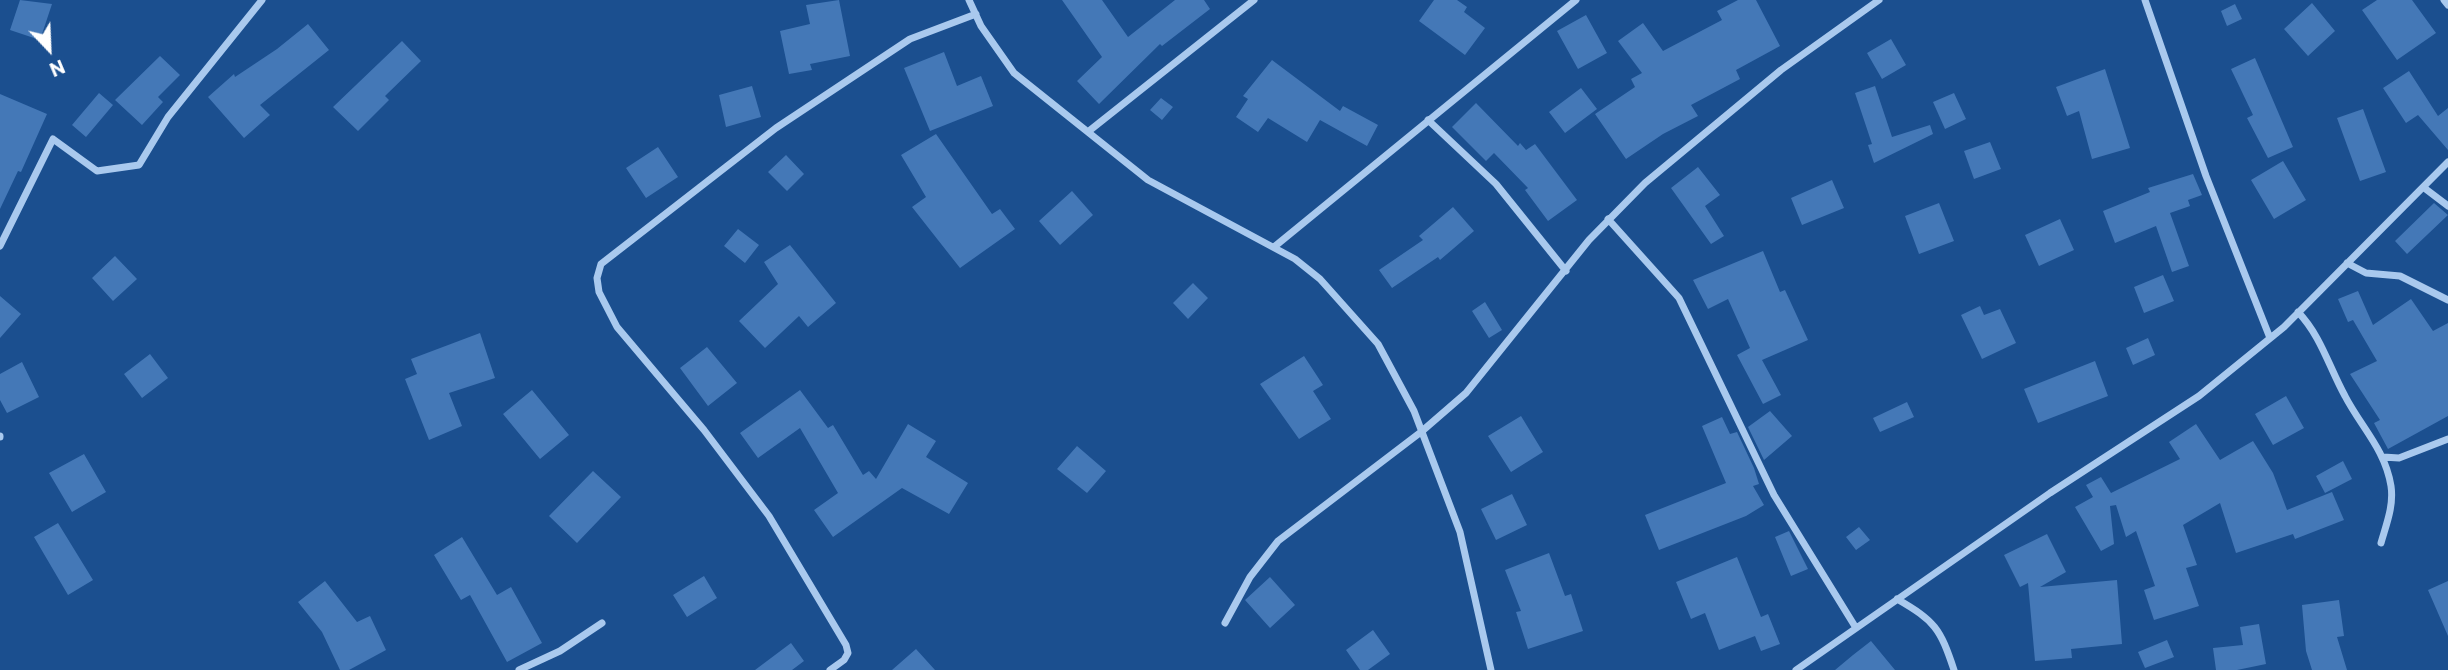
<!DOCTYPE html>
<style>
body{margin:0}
#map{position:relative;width:2448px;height:670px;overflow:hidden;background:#1b4f8f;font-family:Commissioner,sans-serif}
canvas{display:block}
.north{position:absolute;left:14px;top:14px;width:70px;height:70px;-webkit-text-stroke:5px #1b4f8f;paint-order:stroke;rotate:157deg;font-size:19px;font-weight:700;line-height:28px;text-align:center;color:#fff}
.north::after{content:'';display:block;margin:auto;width:24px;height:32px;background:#fff;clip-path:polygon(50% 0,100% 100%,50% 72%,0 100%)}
</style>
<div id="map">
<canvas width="2448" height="670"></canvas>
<div class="north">N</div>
</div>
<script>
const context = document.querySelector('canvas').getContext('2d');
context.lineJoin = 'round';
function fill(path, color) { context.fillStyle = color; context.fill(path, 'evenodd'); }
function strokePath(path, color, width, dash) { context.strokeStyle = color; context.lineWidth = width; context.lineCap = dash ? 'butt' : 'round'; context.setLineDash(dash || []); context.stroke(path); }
const building = new Path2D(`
 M20 0 52 4 40 40 10 30Z
 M839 0 850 56 810 64 812 70 789 74 780 31 810 24 806 5Z
 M1062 0H1102L1128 37 1175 0H1204L1210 9 1162 46 1160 44 1099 104 1077 81 1102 57Z
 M1434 0H1457L1467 7 1464 12 1485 28 1465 55 1419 21Z
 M1738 0H1756L1780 46 1736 70 1740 79 1691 105 1698 116 1663 134 1626 159 1595 114 1635 87 1631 79 1642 73 1618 41 1643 23 1663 51 1722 20 1717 11Z
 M2377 0H2412L2436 33 2397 60 2362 10Z
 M2312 3 2335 31 2308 56 2284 29Z
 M2235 4 2242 19 2227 26 2221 11Z
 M1586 15 1607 53 1578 69 1557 31Z
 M308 24 329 50 260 105 270 115 244 138 208 97 234 74 235 77 277 49Z
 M1891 39 1906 65 1882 79 1867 53Z
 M402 41 421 61 385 96 389 100 358 131 333 107Z
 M944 52 957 86 981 76 993 106 930 131 904 68Z
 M160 56 180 75 158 97 163 102 142 125 115 100Z
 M2255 58 2293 147 2268 158 2247 118 2253 115 2231 69Z
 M1272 60 1340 111 1343 106 1378 125 1367 146 1320 120 1307 142 1268 118 1258 132 1236 117 1248 99 1243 96Z
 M2105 69 2130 148 2092 159 2079 111 2067 116 2056 87Z
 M2409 71 2438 116 2448 108V150L2418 115 2406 123 2383 88Z
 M752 86 761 117 726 127 719 95Z
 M1875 86 1892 137 1930 125 1933 134 1874 163 1868 145 1872 144 1855 93Z
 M1581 88 1597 109 1565 133 1549 112Z
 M99 93 113 105 86 137 72 125Z
 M1954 93 1966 119 1945 129 1933 102Z
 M0 94 47 114 21 172 18 171 0 209Z
 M1161 98 1173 107 1162 120 1150 110Z
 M1476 103 1518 146 1520 143 1526 150 1535 144 1577 200 1548 221 1525 190 1528 188 1494 153 1486 161 1452 127Z
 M2363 109 2386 172 2360 181 2337 118Z
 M936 134 992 214 1000 209 1015 229 960 268 912 207 926 197 901 155Z
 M1990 142 2001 169 1974 179 1964 151Z
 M658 147 678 177 646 198 626 168Z
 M786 155 804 174 787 191 768 172Z
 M2283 161 2306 200 2274 219 2251 180Z
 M1698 167 1720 195 1705 206 1724 236 1711 244 1671 188Z
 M2193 174 2202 195 2188 200 2190 206 2170 213 2189 266 2172 272 2156 226 2115 243 2103 211 2150 192 2148 188Z
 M1832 180 1844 208 1802 225 1791 198Z
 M1072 191 1093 215 1060 245 1039 221Z
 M1939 203 1954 241 1919 254 1905 216Z
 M2434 203 2448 215 2407 254 2395 241Z
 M1453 207 1474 231 1440 260 1438 257 1392 288 1379 270 1423 240 1419 236Z
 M2060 219 2074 250 2039 266 2025 235Z
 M738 229 759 245 745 263 724 246Z
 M790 245 836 303 808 327 799 316 765 348 739 321 778 284 764 262Z
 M1763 251 1780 292 1785 290 1808 340 1762 360 1781 395 1763 404 1737 355 1750 348 1728 299 1708 309 1693 280Z
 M115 256 137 279 113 301 92 278Z
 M2163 275 2174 301 2144 313 2134 287Z
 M1193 283 1208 298 1188 319 1173 303Z
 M2358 291 2373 325 2411 299 2433 331 2448 323V416L2388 449 2374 423 2380 420 2350 374 2377 361 2353 320 2348 322 2338 299Z
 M0 296 21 314 0 338Z
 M1485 302 1502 330 1489 338 1472 311Z
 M1980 306 1984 315 2000 309 2016 343 1982 359 1961 315Z
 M480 333 495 378 449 393 462 426 429 440 405 379 417 374 411 359Z
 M2148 338 2155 355 2133 365 2126 348Z
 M707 347 737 383 708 406 680 368Z
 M150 354 168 378 142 398 124 374Z
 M1304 356 1323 385 1313 391 1331 419 1299 439 1260 384Z
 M2095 361 2108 396 2038 423 2024 389Z
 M22 362 39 397 7 413 0 400V374Z
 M532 390 569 435 540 459 503 414Z
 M800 390 828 428 833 425 863 475 869 471 876 479 908 424 936 441 926 457 968 483 949 514 902 488 833 537 814 510 838 493 800 428 758 458 740 433Z
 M2286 396 2304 428 2273 445 2255 414Z
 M1907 402 1914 417 1880 432 1873 418Z
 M1770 411 1792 436 1764 460 1748 427Z
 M1521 416 1543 452 1511 472 1488 436Z
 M1722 417 1730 434 1737 432 1754 468 1759 484 1753 486 1764 505 1746 516 1659 550 1645 515 1726 483 1702 426Z
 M2196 424 2220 460 2253 441 2273 473 2287 510 2332 492 2344 520 2295 539 2293 534 2236 553 2220 503 2183 525 2197 565 2186 568 2199 606 2154 620 2144 590 2155 586 2136 531 2126 537 2116 505 2110 506 2114 544 2101 551 2075 507 2093 497 2086 485 2101 477 2111 493 2180 459 2169 442Z
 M1077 446 1106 471 1087 493 1057 469Z
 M84 454 106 492 72 512 49 473Z
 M2343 461 2352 479 2325 493 2316 476Z
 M593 471 621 497 577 543 549 516Z
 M1512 494 1527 525 1496 540 1481 509Z
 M58 523 93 580 68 595 34 537Z
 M1859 527 1870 540 1856 550 1846 537Z
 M1789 531 1808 569 1791 576 1775 537Z
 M2047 534 2066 572 2040 587 2117 580 2122 644 2071 649 2072 658 2035 661 2028 583 2020 587 2004 555Z
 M462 537 497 595 511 587 542 643 507 662 470 595 461 600 434 555Z
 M1549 553 1565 596 1571 594 1583 631 1528 649 1516 612 1521 611 1505 570Z
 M1737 557 1761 617 1768 614 1780 644 1761 651 1755 636 1719 650 1705 613 1691 619 1676 582Z
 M704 576 717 598 687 617 673 595Z
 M1270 577 1295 605 1270 628 1245 600Z
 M325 581 357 622 370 616 386 650 349 670H340L322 632 298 602Z
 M2448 581V636L2428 590Z
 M2339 600 2344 636 2337 637 2347 670H2312L2306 651 2302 605Z
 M2259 624 2266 664 2237 670H2216L2213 648 2243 645 2240 627Z
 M1373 630 1390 654 1368 670H1360L1346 650Z
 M2167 640 2174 657 2145 668 2138 652Z
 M1871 641 1895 670H1835L1853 655Z
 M791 643 804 661 792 670H755Z
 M916 649 935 670H892Z`);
const street = new Path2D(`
 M969 0 981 26 1014 73 1148 180 1295 259 1320 279 1378 344 1414 411 1460 532 1491 670
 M2145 0 2206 176 2270 338
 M2444 0 2448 5
 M1428 120 1496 184 1566 271
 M1089 131 1254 0
 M2423 187 2448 206
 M1608 219 1679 298 1774 495 1856 628
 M0 246 53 139 97 171 139 165 168 117 262 0
 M1274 247 1576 0
 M2347 263 2366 273 2400 276 2448 300
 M2298 312C2321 336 2329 367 2345 396 2361 427 2385 449 2391 486 2394 506 2386 525 2381 543
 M0 436V437
 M2383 457 2399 458 2448 439
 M1897 599C1935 621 1940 628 1954 670
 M1225 623 1250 577 1278 541 1421 432 1466 393 1589 240 1645 183 1781 70 1879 0
 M519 670 560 651 602 623
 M830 670 844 660 848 653 846 645 769 516 704 430 617 327 599 292 597 278 601 264 776 128 910 39 976 14
 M1796 670 2050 493 2199 396 2284 327 2448 162`);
fill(building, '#4478b7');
strokePath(street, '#a9c9ee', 7);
</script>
